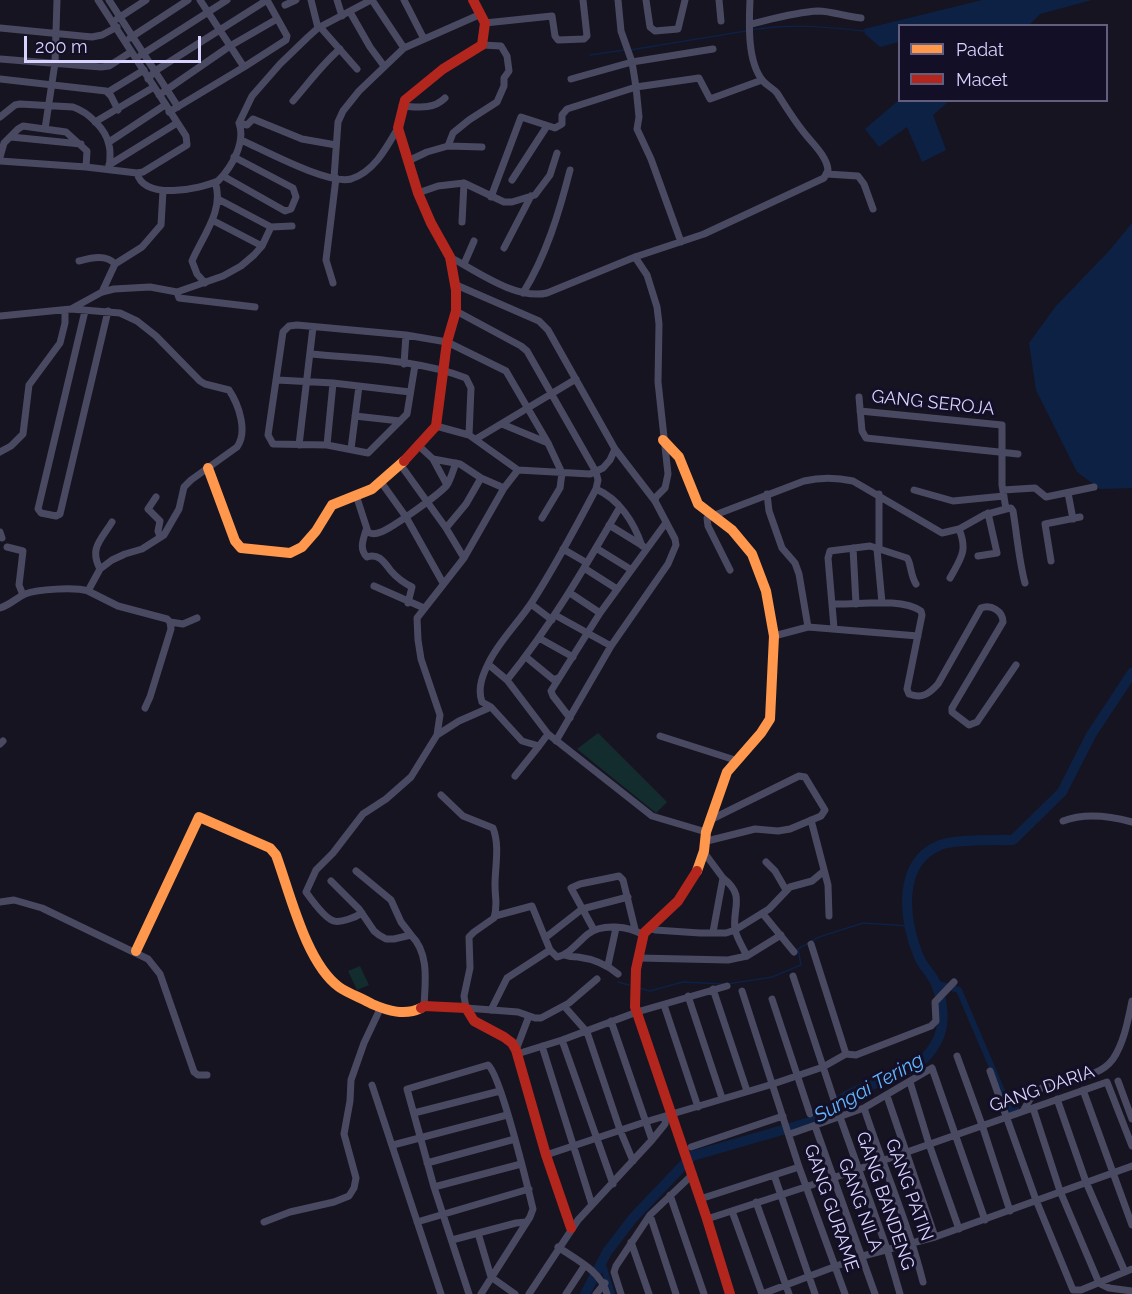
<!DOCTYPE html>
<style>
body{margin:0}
#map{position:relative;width:1132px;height:1294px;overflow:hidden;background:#161421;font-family:Raleway,sans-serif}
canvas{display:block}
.legend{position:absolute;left:898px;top:24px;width:210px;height:78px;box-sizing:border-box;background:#130f26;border:2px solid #625e7d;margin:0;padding:8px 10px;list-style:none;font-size:18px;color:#d9d4ff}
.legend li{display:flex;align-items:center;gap:12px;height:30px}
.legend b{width:30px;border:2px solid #625e7d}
.scale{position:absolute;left:24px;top:36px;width:177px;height:27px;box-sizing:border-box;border:3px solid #d9d4ff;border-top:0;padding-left:8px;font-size:18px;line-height:21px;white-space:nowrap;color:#d9d4ff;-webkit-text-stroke:4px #130f26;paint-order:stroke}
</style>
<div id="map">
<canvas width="1132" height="1294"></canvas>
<ul class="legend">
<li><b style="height:8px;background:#ff974d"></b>Padat</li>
<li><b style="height:8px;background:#b3261e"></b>Macet</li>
</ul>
<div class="scale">200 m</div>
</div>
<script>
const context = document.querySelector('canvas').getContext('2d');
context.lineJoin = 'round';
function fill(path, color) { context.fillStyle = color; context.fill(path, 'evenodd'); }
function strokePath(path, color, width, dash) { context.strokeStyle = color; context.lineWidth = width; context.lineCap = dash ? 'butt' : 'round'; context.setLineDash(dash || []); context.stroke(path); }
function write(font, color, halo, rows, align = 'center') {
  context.font = font + ' Raleway,sans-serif'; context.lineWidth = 6; context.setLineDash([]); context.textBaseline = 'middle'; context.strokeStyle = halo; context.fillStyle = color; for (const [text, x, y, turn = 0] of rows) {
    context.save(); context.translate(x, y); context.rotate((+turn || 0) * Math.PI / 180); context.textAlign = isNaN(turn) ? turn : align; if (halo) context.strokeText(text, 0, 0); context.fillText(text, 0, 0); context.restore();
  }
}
const green = new Path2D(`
 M598 733 667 802 656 813 577 749Z
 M360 966 369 985 357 990 348 971Z`);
const water = new Path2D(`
 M982 0H1092L1040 14 1029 25 900 26 899 42 880 47 865 34 864 29Z
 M899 100 949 101 933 115 946 150 922 162 907 127 879 147 865 129Z
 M1132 223V488L1100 489 1077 472 1036 390 1029 343 1056 306 1109 251Z`);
const stream = new Path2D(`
 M751 30C788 23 826 27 864 31
 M630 50 746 31
 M590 55 625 50
 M618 982 629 985
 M728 984 772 977 801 965 798 949 819 937 863 923 909 926
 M639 988 650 991 683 982 723 984`);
const canal = new Path2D(`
 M935 983 959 990 1011 1112 1017 1110
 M602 1262 612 1294`);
const river = new Path2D(`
 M585 1294 607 1252 633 1218 692 1156 814 1121C819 1118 826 1115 830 1111 838 1103 839 1099 850 1094 882 1077 918 1078 937 1041 946 1024 943 1001 936 984 932 974 923 967 919 957 904 921 896 863 940 845 954 839 997 840 1013 840L1062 792 1091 735 1132 673`);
const street = new Path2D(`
 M109 0 178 107
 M200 0 244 67
 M311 0 318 28
 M337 0 342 16
 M372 0 404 48
 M404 0 424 39
 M618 0 621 31 632 62 636 87 639 117 637 129 651 159 681 242
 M646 0 650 27 655 31 678 29 685 0
 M719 0 721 21
 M285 5 296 0
 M350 12 370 47 384 66
 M117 19 146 0
 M485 23 552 16 555 36 558 40 584 39 587 36 583 0
 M751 24C772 19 796 12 818 11 832 11 846 17 861 18
 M0 28 92 37 102 35 117 27
 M321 28 357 69
 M130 38 188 0
 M141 55 227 0
 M0 59 101 67 109 66 131 52
 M0 79 106 91 111 96 118 110
 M148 79 155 71 267 0
 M571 79 632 62 713 49
 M108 92 144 70
 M159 95 230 46 277 19
 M293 101C308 84 322 64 340 49
 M402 106C418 107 433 110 445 98
 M169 112 244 67 286 40 287 36 267 0
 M0 117 15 105 20 104 73 107C88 112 106 129 109 145 111 152 110 161 109 169
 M95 122 154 87
 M239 123 247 125 253 119 302 139 336 145
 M45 129 55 63 57 0
 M11 137 81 144
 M241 140C264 150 328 185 351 179 374 172 387 147 398 128
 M109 142 165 105
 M448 146 482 147
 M0 157 4 143 18 129 23 126 66 132 87 151 86 167
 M0 161 86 167 137 173 143 172 187 145 186 136 98 0
 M408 161 427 152 448 146 453 133 469 120 497 102 504 86V78L509 71 507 56 501 46 482 45
 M109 165 177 123
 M137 173C144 201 200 189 218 181 232 167 246 142 239 123L252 96 280 64 308 37 318 28 371 0
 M827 174 858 176 864 184 873 209
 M223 176 285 211 291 209 296 197 293 188 234 157
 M334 178 338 122 343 111 359 91 404 48 481 14
 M512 180 547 126
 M464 183 504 202H512L535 195 550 175 557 153
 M418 193 438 186 464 183 462 222
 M491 197 521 117 555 128 562 124V115L567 109 636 87 699 78 710 99 762 80
 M218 199 271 227
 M212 220 262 246
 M504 248 531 196
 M450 257C478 272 516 300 547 293L635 257 704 234 824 178 828 170C827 157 814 145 806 135 795 122 786 107 777 93 773 88 767 86 763 81 747 62 749 23 750 0
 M635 257 647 275 657 307 659 324 658 382 668 474 665 488 656 497 655 501
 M79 261C91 258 106 254 115 264
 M464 264 474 241
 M205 283 197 274 192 261C202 237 225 210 215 182
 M333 283 326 260 336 178
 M454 284 539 321 548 330 615 449 655 501 675 539 676 545 668 564 611 646 556 741
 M102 292 115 264 142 247 161 225 163 191
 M177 292 179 298 255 307
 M523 293C546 256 559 213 570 170
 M71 309 102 292 114 289 150 287 177 292 223 276 241 266 254 255 262 246 271 227 292 226
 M85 311 38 509 41 513 56 516 60 514 108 311
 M456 311 521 346 527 351 596 472 598 480 596 489C576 527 556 565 532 602 519 622 500 640 489 662 483 674 477 688 482 702L491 707
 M0 316 71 309 120 313 137 321 156 336 200 381 205 384 229 390C239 405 248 432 237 447L191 480 184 487 179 509 164 535 142 549 125 554 112 560 100 569 88 591C75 587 38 589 25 594 16 598 10 605 0 608
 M311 354C362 359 418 359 466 378L471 388 469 435
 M404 364 406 335
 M415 365 407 414 368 453 327 445 273 444 268 435 283 332 289 326 297 325 406 335 447 342 506 371 548 443 562 473 560 488 542 518
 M277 380 333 383 410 392
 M859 397 862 431 866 438 1018 454
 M860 411 1002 425V485L1006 509
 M355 416 400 421
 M502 424 548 443
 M436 426 469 435 518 470 590 474 603 468 610 460 615 449
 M476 439 576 379
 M299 445 313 327
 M327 445 333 383
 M419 446 433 459 460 464 481 478 504 488
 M351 449 359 386
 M0 452 11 446 23 434 29 385 60 343 65 323V310
 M433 459 447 485
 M400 464 446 528 464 558
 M381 482 406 517 443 583
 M596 489C619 499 634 522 642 546
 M914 490 953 501 1004 496
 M1003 490 1035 488 1046 497 1094 487
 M1068 493 1073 519
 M767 494 769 511 782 548 795 563 799 574 808 627
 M879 494V549
 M356 495 368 532C372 535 376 534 381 532 392 528 440 494 447 485 451 479 453 470 456 463
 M156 497 148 509 160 521 158 531 160 537
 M1006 509 1011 508 1013 511C1017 535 1019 561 1025 583
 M609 525 643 546
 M446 528 466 504 481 478
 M366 530C363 540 359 549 367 557 379 553 384 562 391 571 397 578 404 583 412 587L408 603
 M0 532 2 538
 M7 547 23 551 19 585 23 595
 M596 548 630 569
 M853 548 856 604
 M563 549 587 563
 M877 549 882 603
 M978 556 997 553 988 513
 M1051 561 1045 524 1080 517
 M584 568 617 589
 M100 569C89 548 101 540 112 522
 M730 570 708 526 707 518 804 481C821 477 835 477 853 481L942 533 959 529 984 515 1006 509
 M950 578C961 558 968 551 959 529
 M374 586 424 608
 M88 591 118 606 167 619 170 622 171 629 150 697 145 708
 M570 593 600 613
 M531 604 552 620
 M833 604C857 605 901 597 921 611L922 615 907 689 909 694C922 699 929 694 938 684L981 608C991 604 1003 611 1003 622L952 708V712L969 725 977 722 1016 665
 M555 615 611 646
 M170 622 183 624 197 618
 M834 628 828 558 830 551 870 546 907 558C911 562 910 575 916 584
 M774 636 808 627 918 636
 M539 638 573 657
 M526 657 554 680 558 678
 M488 664 507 680 548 734 652 816 706 832
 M507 680C551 626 585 567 620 507
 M570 718 553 696 551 691 600 613 665 524
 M437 735 459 721 491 707 522 741 539 746 548 734
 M660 736 735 760
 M0 744 3 741
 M515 776 539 746
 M441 795 463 816 493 828C500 846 495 866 495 885 495 900 498 904 494 918L474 932 469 937 470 968 464 996 466 1008 518 1012 535 1018H541L569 1003 597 979
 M811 820 828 885 829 916
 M1063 821C1084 813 1110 816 1132 822
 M707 841 755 829 778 831 790 829 821 816 825 810 805 777 799 776 712 819
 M703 851 723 878 713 932
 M766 862 775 871 786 890
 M356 871 391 900 401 922 411 935
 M723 878C746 896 732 907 735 930 737 938 743 948 747 956
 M331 881 359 909 374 931 379 935 386 939H394L411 935C430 954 425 983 424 1006
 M0 902 14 900 42 908 148 959 160 974 194 1072 198 1075H207
 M362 913C356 917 341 923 334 921 325 919 311 899 306 892L316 870 333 853 363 814 386 799 411 777 437 735 440 715 421 659 418 640 417 618 464 558 504 488 518 470
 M763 914 794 952
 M495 916 532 906 550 950 557 957C569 955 578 942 588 934 602 923 629 926 643 935
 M648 928 655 930 700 933H726L735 930 769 909 790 887 812 881 824 871
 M594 930 571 888 580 884 619 876 623 880 635 929
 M545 938 582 909 628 897
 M811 944 846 1054
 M564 955C570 957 573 957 578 957 594 959 606 964 618 974
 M639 958 728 960 747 956 781 935
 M608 965 616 928
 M793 976 835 1103
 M713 989 747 1091
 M742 991 799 1167 845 1294
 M688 996 722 1098
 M772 999 810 1114
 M664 1005 698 1107
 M564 1006 587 1032 620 1130 633 1161
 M491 1010 507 978 550 950
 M611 1021 652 1140
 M562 1040 613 1184
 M542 1046 592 1205
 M516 1050 529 1016
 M517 1054 562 1040 637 1012 727 986
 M957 1056 982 1125 1010 1211
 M990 1071 1036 1200 1073 1290H1081L1132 1269
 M1118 1081 1132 1119
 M910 1082 929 1144 959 1229
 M372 1085 441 1294
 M1083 1090 1132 1225
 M887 1096 935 1237
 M1057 1099 1086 1182 1125 1272
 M864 1108C883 1166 908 1222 923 1282
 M1033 1108 1060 1191 1099 1283 1109 1288 1132 1291
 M1023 1111C1027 1105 1030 1097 1036 1092 1057 1074 1095 1084 1113 1059 1124 1043 1128 1020 1132 1001
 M414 1113 500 1091
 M840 1117 887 1249 900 1294
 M815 1126 875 1294
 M790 1134 864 1108 932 1068 985 1220
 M393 1145 507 1115
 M691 1147 783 1116
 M546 1155 645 1122 773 1084 823 1067 846 1054 856 1055 931 1026 936 1021 935 1002 954 982
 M427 1163 515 1139
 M774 1175 815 1294
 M434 1187 521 1164
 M670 1195 704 1294
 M700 1199 799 1167
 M756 1202 789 1294
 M732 1211 762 1294 863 1256 935 1237 1132 1166
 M650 1215 676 1294
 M707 1219 833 1178 1107 1082 1132 1146
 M264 1222 290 1212 334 1202 349 1196 354 1188 356 1178 344 1134 350 1101 351 1080 364 1043 381 1007
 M417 1222 529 1189
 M478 1233 491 1277 515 1294
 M452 1240 516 1223 526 1222
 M631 1242 649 1294
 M558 1247C577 1260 601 1271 607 1294
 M469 1294 434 1187 407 1089 488 1065C500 1073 528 1188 533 1209L530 1217 481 1294
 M529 1294 578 1220 652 1140 665 1124 666 1116
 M566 1294 585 1265
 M596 1294 605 1283
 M621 1294 614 1272 616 1266 650 1215 692 1175`);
const slow = new Path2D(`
 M663 440 679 457 698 504 732 530 752 554 766 591 774 636 770 719 761 733 727 772 706 832 704 851 697 871
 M208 468 235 541 241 548 290 553 302 547 316 531 332 505 372 489 404 461
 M136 951 199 817 270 848 276 855C290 893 306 963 339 987 349 994 362 998 372 1004 388 1011 405 1016 421 1008`);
const jam = new Path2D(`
 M404 461 436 426 447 342 456 311V290L450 257 431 223 418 193 398 128 405 100 443 69 482 45 485 23 473 0
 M697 871 678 901 644 933 636 969 635 1007 707 1219 730 1294
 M421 1008 424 1006 466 1008 474 1021 504 1037 512 1043 516 1050 546 1155 571 1228`);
const streetNames = [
 ["GANG SEROJA",933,403,6],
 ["GANG DARIA",1042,1089,-19],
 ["GANG PATIN",909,1190,70],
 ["GANG BANDENG",885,1201,71],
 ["GANG NILA",860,1205,70],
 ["GANG GURAME",831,1208,71]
];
const waterNames = [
 ["Sungai Tering",869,1088,-29]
];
fill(green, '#132c2d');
fill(water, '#0d2144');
strokePath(stream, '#0d2144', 1.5);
strokePath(canal, '#0d2144', 6);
strokePath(river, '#0d2144', 10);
strokePath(street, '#4a4962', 7);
strokePath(slow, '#ff974d', 10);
strokePath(jam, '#b3261e', 10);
write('18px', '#d9d4ff', '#130f26', streetNames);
write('italic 20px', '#62b6ff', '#130f26', waterNames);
</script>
